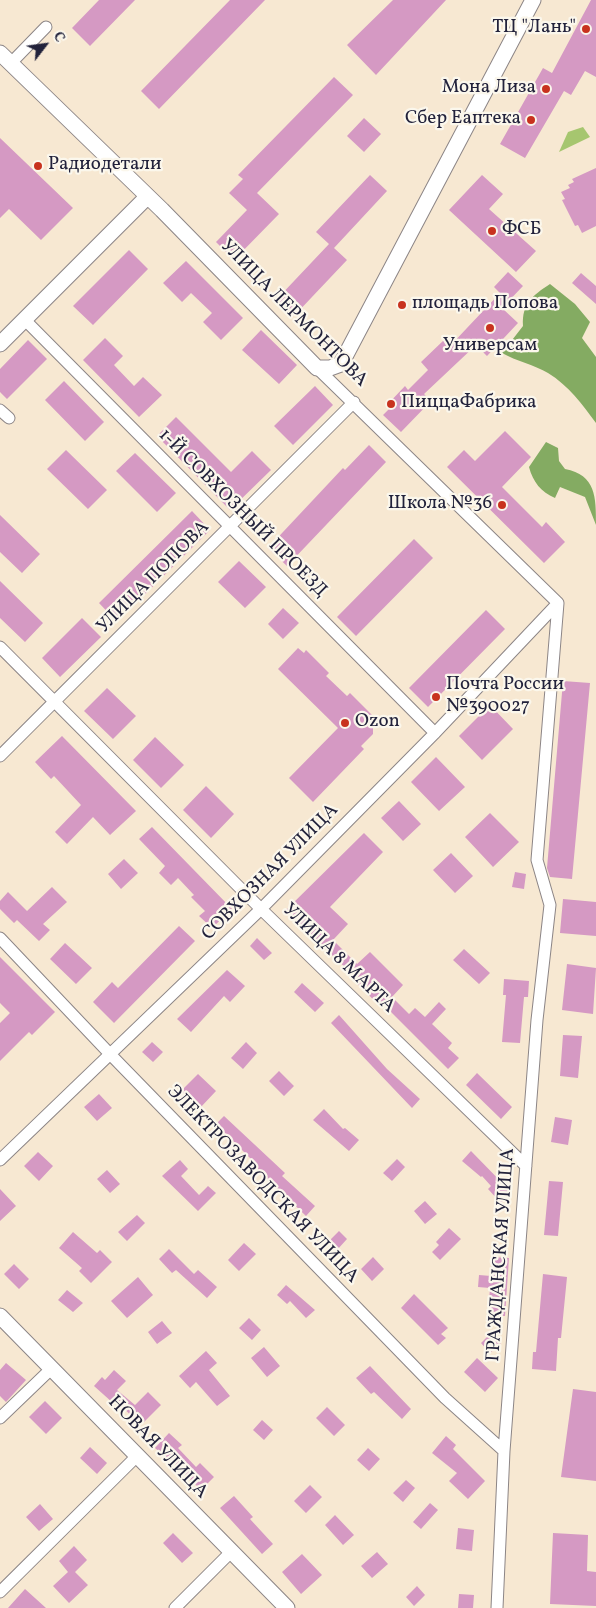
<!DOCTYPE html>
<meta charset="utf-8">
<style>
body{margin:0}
#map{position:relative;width:596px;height:1608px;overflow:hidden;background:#f7e8d2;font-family:Vollkorn,serif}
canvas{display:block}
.north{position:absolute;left:20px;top:20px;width:50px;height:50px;-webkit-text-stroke:4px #fbf7ec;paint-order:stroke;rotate:60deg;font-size:14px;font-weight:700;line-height:20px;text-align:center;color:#22223b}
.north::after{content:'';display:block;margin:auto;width:18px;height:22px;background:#22223b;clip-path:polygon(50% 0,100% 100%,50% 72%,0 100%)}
</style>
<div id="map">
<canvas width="596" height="1608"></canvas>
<div class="north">С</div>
</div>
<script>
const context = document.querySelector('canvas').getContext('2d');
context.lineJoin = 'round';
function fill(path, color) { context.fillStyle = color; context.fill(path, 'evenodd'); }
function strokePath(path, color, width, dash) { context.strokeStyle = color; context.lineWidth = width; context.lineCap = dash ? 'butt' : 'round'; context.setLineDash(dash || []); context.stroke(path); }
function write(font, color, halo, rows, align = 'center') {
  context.font = font + ' Vollkorn,serif'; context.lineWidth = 4.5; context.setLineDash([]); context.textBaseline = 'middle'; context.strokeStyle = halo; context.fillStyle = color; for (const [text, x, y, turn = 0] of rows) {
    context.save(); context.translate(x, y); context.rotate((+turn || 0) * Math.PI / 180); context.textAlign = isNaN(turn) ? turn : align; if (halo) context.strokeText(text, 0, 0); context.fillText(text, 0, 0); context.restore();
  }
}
const green = new Path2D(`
 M583 127 590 137 559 152 568 132Z`);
const forest = new Path2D(`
 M550 284 575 304 590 322 582 338 596 357V423C582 404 569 386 548 373 535 365 516 361 502 353L523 326C522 303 532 296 550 284Z
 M546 442 558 448 559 461 565 469C596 475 596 497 596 525L585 497 560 487 555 498C541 492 533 482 529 467Z`);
const building = new Path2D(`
 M99 0H135L90 46 72 28Z
 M230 0H265L159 109 141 91Z
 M393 0H446L376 75 347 45Z
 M591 0H596V77L585 71 571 95 564 91 525 158 500 144 543 68 552 73Z
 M334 77 353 95 257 193 279 214 234 260 216 242 247 210 229 193 243 179 238 175Z
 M364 118 381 134 364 152 347 136Z
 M0 138 73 208 41 240 9 209 0 218Z
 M596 168V226L582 233 578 225 575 226 562 200 565 199 561 192 570 188 568 185 574 182 572 179Z
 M370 175 387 191 334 248 347 260 294 316 277 299 329 244 316 232Z
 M482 175 503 194 489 209 536 251 516 272 449 210Z
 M129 250 148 269 93 325 73 306Z
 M186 261 243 318 221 340 203 322 212 313 191 293 182 302 163 283Z
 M508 272 523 286 502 308 518 323 487 356 476 345 424 394 431 401 401 432 383 415 390 408 387 405 405 386 408 390 428 370 421 362 444 340 450 346 500 293 494 287Z
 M581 273 596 286V304L572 283Z
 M261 330 297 365 279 384 242 350Z
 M105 338 123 356 114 365 134 386 143 377 162 395 139 417 83 360Z
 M28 340 47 359 7 399 0 392V369Z
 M64 381 104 422 85 441 45 400Z
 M315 386 333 405 293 445 274 426Z
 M176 417 231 472 252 451 271 470 230 510 157 436Z
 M505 431 531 457 502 487 542 527 546 522 565 542 544 563 447 467 464 450 475 461Z
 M369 445 386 462 287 566 268 548 343 468 345 470Z
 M66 450 107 490 88 509 47 469Z
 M135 453 176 493 157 512 116 471Z
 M192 511 210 530 117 622 99 603Z
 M0 515 40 554 22 573 0 552Z
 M414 539 433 558 356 636 337 617Z
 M239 561 266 587 245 608 218 582Z
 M0 581 43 623 25 642 0 618Z
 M283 608 299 623 283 639 268 624Z
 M486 610 505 629 428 707 409 688Z
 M82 618 101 637 60 677 42 658Z
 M298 648 304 653 306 650 329 673 326 676 347 696 350 693 373 716V734L361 746 364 749 313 802 289 778 338 728 278 669Z
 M563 681 590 683 572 879 550 877 547 868Z
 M107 688 136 716 113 739 84 711Z
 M490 705 513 729 482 760 459 736Z
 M62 736 136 811 110 835 93 817 67 844 55 832 81 805 54 776 51 779 35 762Z
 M155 737 184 765 161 788 133 760Z
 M436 757 465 787 439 811 411 782Z
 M206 786 234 814 211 838 183 810Z
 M399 801 421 824 403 841 381 818Z
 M490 813 519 842 493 867 465 837Z
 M152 827 232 909 212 928 199 916 205 911 191 897 194 895 178 878 171 885 159 873 165 866 139 839Z
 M364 833 383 852 330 907 348 924 333 940 357 964 370 952 403 985 392 997 409 1014 415 1008 425 1017 439 1002 446 1009 432 1024 452 1043 448 1048 459 1058 448 1069 384 1005 381 1007 347 974 350 972 285 911Z
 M451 853 473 876 455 893 433 870Z
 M124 859 138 873 121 889 108 874Z
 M515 872 526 874 524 889 512 887Z
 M52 887 67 902 43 924 50 930 39 941 17 920 14 923 0 909V901L8 892 27 911Z
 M563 899 596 902V936L560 933Z
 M179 926 195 941 114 1023 93 1002 112 982 118 988Z
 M257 938 272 953 264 960 250 946Z
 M65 943 92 968 76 984 50 959Z
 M464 949 490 973 479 984 453 960Z
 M0 957 55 1012 32 1035 29 1032 0 1061V1023L10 1013 0 1003Z
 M567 964 596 968 593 1014 562 1010Z
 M227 970 245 986 230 1002 224 996 191 1032 177 1019Z
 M504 979 529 981 528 997H524L520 1043 502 1042 506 995H503Z
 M302 983 324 1003 315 1012 294 992Z
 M339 1015 387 1069 420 1099 412 1108 331 1023Z
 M563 1035 582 1036 578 1078 560 1076Z
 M152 1042 163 1052 153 1062 142 1052Z
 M246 1042 257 1053 243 1069 231 1058Z
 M279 1071 294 1086 284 1096 269 1081Z
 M477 1073 512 1107 501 1119 466 1085Z
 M198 1074 216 1091 200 1108 181 1091Z
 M99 1094 112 1108 97 1121 84 1107Z
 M324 1109 343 1129 345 1128 359 1140 349 1151 313 1120Z
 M224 1116 285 1173 282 1176 315 1206 306 1216 251 1163 253 1161 216 1124Z
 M555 1117 572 1120 568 1145 551 1142Z
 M471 1151 512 1193 501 1203 488 1189 491 1186 482 1176 481 1177 462 1161Z
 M38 1152 53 1166 39 1181 24 1166Z
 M397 1159 405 1167 392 1181 383 1173Z
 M180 1160 188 1169 181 1176 199 1195 208 1186 216 1193 198 1211 162 1176Z
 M107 1170 120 1184 110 1193 97 1179Z
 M549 1181 563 1182 558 1236 544 1235Z
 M0 1189 16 1206 0 1221Z
 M425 1201 437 1214 425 1224 414 1211Z
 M137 1215 145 1223 127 1241 118 1232Z
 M449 1228 461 1239 440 1260 432 1252 439 1245 436 1242Z
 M339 1231 347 1239 337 1250 328 1242Z
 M73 1232 97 1253 100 1250 112 1262 91 1283 79 1271 82 1268 59 1248Z
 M244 1243 256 1254 239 1271 228 1260Z
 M169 1249 194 1274 198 1270 217 1287 207 1298 176 1270 172 1273 159 1259Z
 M373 1257 384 1269 372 1281 361 1269Z
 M492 1257 509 1258 505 1316 488 1315 490 1288 478 1287 479 1275 491 1276Z
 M14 1264 29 1279 19 1289 4 1274Z
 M543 1274 567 1277 561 1338H558L556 1371 532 1369 533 1352H536Z
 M138 1277 153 1295 127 1318 111 1301Z
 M286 1285 315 1310 306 1318 290 1301 287 1304 277 1295Z
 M67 1290 83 1303 73 1312 58 1300Z
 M414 1294 448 1328 441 1334 446 1338 438 1345 401 1308Z
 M249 1318 261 1330 252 1340 239 1328Z
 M162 1321 172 1333 157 1344 148 1332Z
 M492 1332 501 1343 490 1353 481 1343Z
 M264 1347 280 1366 267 1377 251 1358Z
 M206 1351 217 1363 209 1370 230 1396 217 1406 196 1382 190 1388 179 1376Z
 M477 1358 498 1378 485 1392 464 1372Z
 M6 1363 26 1380 6 1402 0 1396V1370Z
 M370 1366 411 1409 402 1419 374 1392 371 1394 356 1378Z
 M114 1370 126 1381 117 1390 135 1405 148 1392 161 1405 141 1425 115 1400 113 1403 94 1386 102 1377 105 1380Z
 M573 1389 596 1392V1481L561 1477Z
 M45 1401 62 1418 46 1434 29 1417Z
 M327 1407 345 1425 334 1436 316 1418Z
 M262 1420 273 1430 264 1440 253 1430Z
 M169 1433 182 1445 178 1448 196 1467 200 1463 214 1477 201 1490 169 1458 168 1459 155 1448Z
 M446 1436 456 1445 453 1449 485 1481 468 1499 449 1481 457 1473 432 1453Z
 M90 1447 107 1463 97 1474 80 1458Z
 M368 1448 380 1459 369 1471 357 1460Z
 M406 1480 415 1488 403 1502 393 1493Z
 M310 1485 322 1497 306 1513 294 1501Z
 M234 1496 253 1517 250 1519 273 1544 262 1554 220 1508Z
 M430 1503 438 1510 421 1529 413 1522Z
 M40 1504 53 1519 39 1531 26 1517Z
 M335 1515 354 1535 343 1545 325 1525Z
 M458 1528 474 1530 472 1551 456 1549Z
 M173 1533 193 1553 182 1563 163 1543Z
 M553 1533 588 1535 587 1571 596 1572V1606L550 1604Z
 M74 1546 87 1560 75 1572 88 1585 69 1603 53 1586 68 1572 59 1561Z
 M377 1552 388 1564 372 1578 361 1566Z
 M302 1554 322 1575 301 1594 282 1572Z
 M417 1586 425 1595 414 1606 406 1597Z
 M25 1589 46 1608H8Z
 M459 1594 474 1595 473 1608H458Z`);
const minor = new Path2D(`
 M11 63 46 27
 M24 319 435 733
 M317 368 558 603
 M0 410 9 418
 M0 647 261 909 526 1166
 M0 756 354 402
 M0 938 109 1053 445 1398 504 1451
 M0 1160 261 909 435 733 558 603
 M0 1418 51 1369
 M0 1592 138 1455
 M175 1608 230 1553
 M497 1608 504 1451 537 1020 550 905 537 860 558 603`);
const tertiary = new Path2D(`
 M0 53 162 210 317 368H330L341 364 533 0
 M0 344 147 197
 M0 1316 287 1608`);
const markers = [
 [586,29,5,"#c8321e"],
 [546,89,5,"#c8321e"],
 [531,120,5,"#c8321e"],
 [38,166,5,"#c8321e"],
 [492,231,5,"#c8321e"],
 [402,305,5,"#c8321e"],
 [490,328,5,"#c8321e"],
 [391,404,5,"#c8321e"],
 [502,505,5,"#c8321e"],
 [436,697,5,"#c8321e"],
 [345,723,5,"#c8321e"]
];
const poiNames = [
 ["ТЦ \"Лань\"",576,29,"right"],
 ["Мона Лиза",536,89,"right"],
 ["Сбер Еаптека",521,120,"right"],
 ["Радиодетали",48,166],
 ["ФСБ",502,231],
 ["площадь Попова",412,305],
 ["Универсам",490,347,"center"],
 ["ПиццаФабрика",401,404],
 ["Школа №36",492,505,"right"],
 ["Почта России",446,686],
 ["№390027",446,708],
 ["Ozon",355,723]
];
const streetNames = [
 ["УЛИЦА ЛЕРМОНТОВА",293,314,45],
 ["1-Й СОВХОЗНЫЙ ПРОЕЗД",242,514,45],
 ["УЛИЦА ПОПОВА",154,578,-45],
 ["СОВХОЗНАЯ УЛИЦА",271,873,-45],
 ["УЛИЦА 8 МАРТА",338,959,44],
 ["ЭЛЕКТРОЗАВОДСКАЯ УЛИЦА",262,1185,46],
 ["ГРАЖДАНСКАЯ УЛИЦА",502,1255,-86],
 ["НОВАЯ УЛИЦА",157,1448,46]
];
fill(green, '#a6c66f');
fill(forest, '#84ab62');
fill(building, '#d599c3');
strokePath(minor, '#8c8586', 13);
strokePath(tertiary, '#8c8586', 17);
strokePath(minor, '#fff', 11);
strokePath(tertiary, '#fff', 15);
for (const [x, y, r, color] of markers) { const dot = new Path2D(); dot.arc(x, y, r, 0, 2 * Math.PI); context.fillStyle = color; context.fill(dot); strokePath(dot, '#fbf7ec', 2); }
write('19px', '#22223b', '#fbf7ec', poiNames, 'left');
write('19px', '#22223b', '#fbf7ec', streetNames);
</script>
